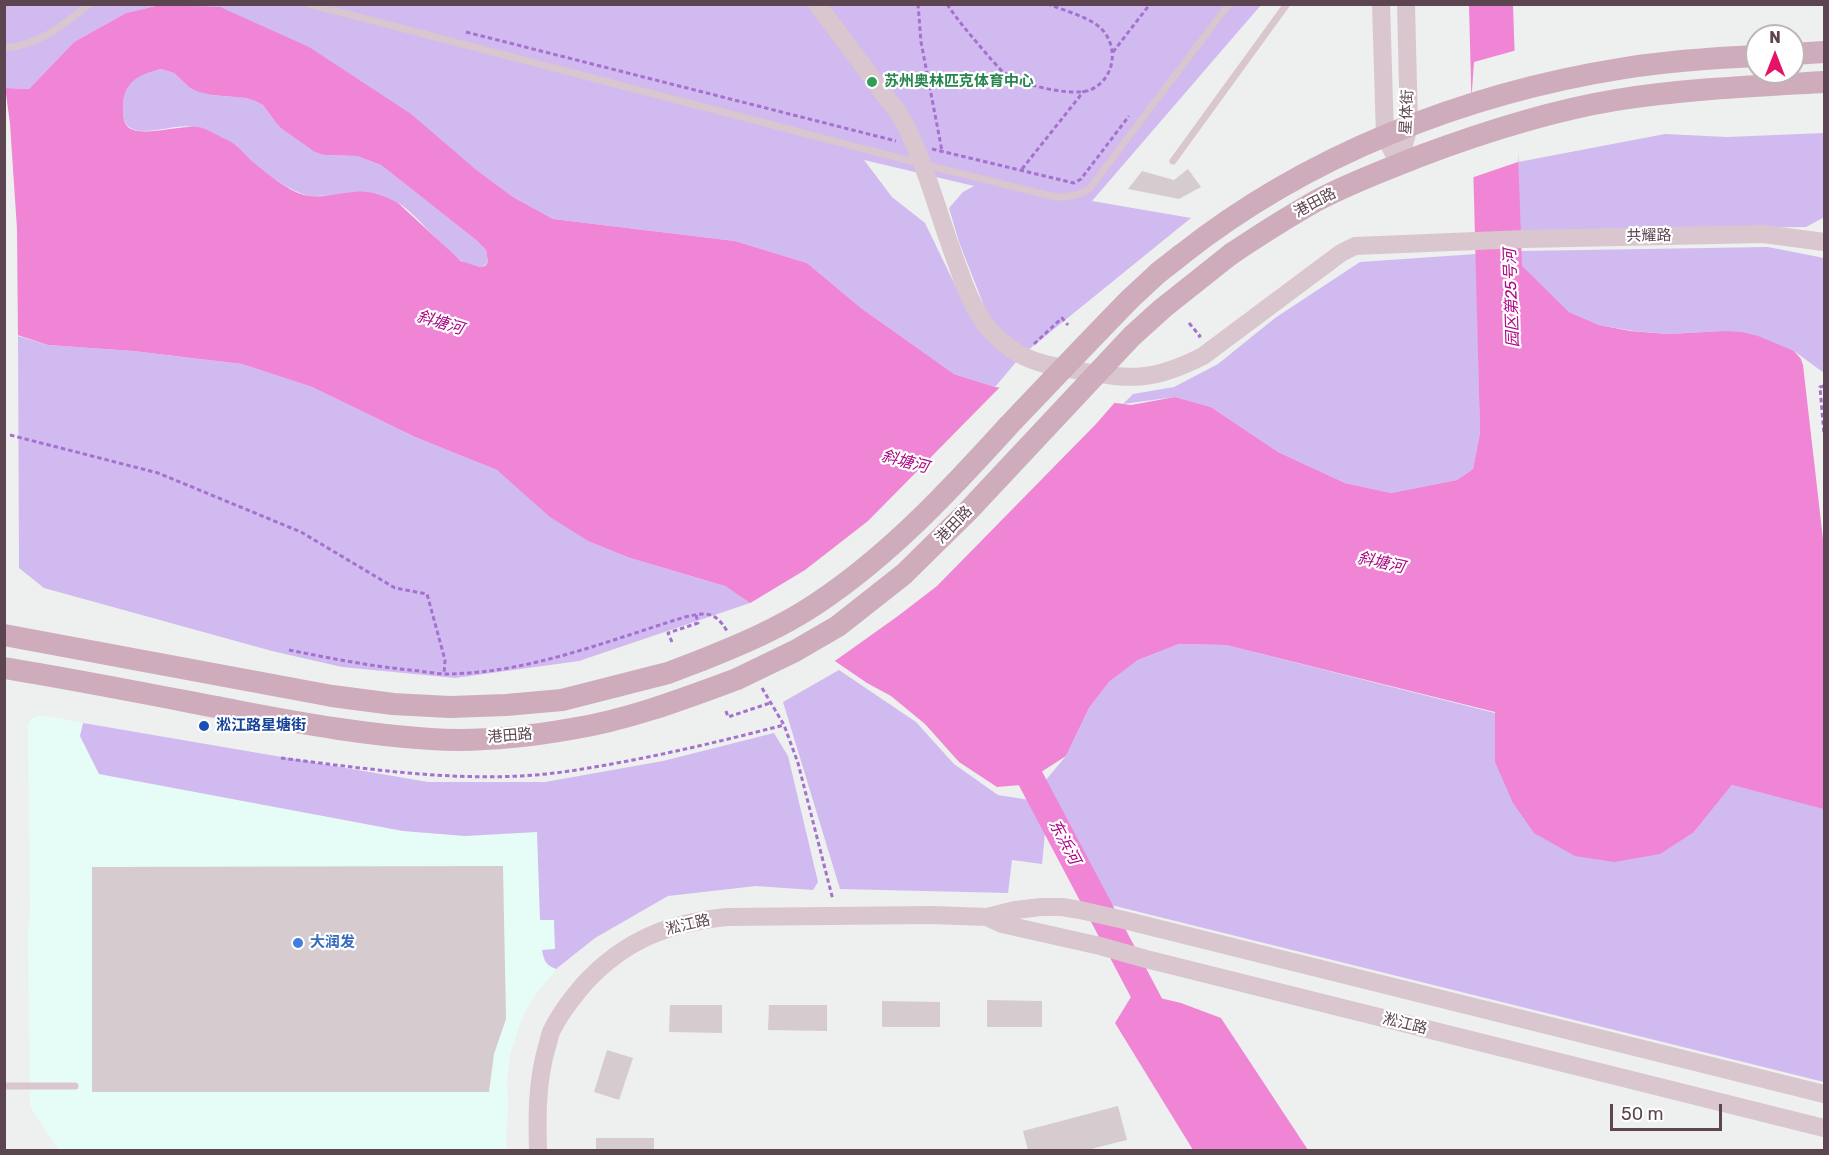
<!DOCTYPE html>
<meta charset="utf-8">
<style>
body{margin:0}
#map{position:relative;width:1829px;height:1155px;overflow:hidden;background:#edf0ee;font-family:Rubik,sans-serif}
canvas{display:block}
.frame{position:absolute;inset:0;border:6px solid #5c4550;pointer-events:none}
.north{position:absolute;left:1745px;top:24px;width:60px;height:60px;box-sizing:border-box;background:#fff;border:2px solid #beb5b9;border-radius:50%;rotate:0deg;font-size:16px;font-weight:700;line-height:24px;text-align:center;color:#5c4550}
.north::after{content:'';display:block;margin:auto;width:21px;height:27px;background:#e51265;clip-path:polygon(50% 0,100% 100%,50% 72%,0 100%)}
.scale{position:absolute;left:1610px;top:1104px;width:112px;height:27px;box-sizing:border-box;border:3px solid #5c4550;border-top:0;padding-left:8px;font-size:18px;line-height:21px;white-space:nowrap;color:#5c4550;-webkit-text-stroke:4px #fff;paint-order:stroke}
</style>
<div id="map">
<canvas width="1829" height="1155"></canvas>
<div class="frame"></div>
<div class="north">N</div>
<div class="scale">50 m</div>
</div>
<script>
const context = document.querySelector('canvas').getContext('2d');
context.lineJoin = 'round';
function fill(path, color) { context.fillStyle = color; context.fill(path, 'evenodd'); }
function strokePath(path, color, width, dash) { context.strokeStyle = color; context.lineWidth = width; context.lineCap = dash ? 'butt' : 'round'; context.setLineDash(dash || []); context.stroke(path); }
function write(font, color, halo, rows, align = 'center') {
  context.font = font + ' Rubik,"Noto Sans SC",sans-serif'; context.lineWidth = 4.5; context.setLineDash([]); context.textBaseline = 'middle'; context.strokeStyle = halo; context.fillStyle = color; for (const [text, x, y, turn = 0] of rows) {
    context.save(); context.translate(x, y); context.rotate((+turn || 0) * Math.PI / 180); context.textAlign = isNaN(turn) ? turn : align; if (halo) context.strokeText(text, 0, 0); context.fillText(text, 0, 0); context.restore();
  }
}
const commercial = new Path2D(`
 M38 716H46L83 723 80 737 99 774 403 831 465 836 537 832 540 919 554 920 555 949 542 950 544 961 548 965 556 969 537 993 523 1015 510 1055 507 1081 508 1101 506 1150H59L30 1107 28 932 30 909 28 725 31 719Z`);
const green = new Path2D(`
 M4 5H160L126 13 74 42 29 89 5 88Z
 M185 5H1261L1092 201 1191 218 1022 355 995 387 954 374 861 308 807 263 735 241 553 219 513 197 474 168ZM864 160 974 186 963 192 949 208 959 242 988 316 957 289 925 223 892 197Z
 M161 69 174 73 190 88 212 95 246 98 255 101 263 105 274 120 325 155 357 156 381 165 476 240 486 250 488 262C467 288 415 206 395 202 375 199 352 197 331 196 321 195 310 198 300 193 282 186 265 172 251 160 246 156 243 151 238 147 233 141 201 129 192 127 176 123 143 138 129 127 124 123 123 117 123 111 122 83 137 75 161 69Z
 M1824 133V204L1823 218 1806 227 1520 231 1518 162 1665 134 1727 137Z
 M1768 247 1824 258V373L1794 351 1724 331 1668 334 1633 331 1599 325 1569 312 1521 266V251Z
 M1476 254 1480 433 1473 469 1457 480 1391 493 1345 483 1278 452 1211 407 1175 397 1123 404 1133 394 1174 387 1218 364 1275 318 1360 262Z
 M18 336 48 345 133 351 242 364 312 387 415 437 497 470 590 542 630 558 725 586 750 603 579 661 455 678 342 667 272 651 44 588 19 568Z
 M1179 644 1226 645 1495 713V762L1694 832 1732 785 1824 808V1082L1107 904 1045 781 1066 756 1089 708 1109 682 1138 660Z
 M839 670 916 722 954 764 998 795 1030 800 1046 822 1042 864 1012 860 1008 893 840 889 783 702Z
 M83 723 428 782H545L663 761 774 733 788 756 818 882 813 890 756 886 668 896 595 938 556 969C546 965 544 961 542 950L555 949 554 920H540L537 832 465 836 403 831 99 774 80 736Z`);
const water = new Path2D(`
 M160 5 220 7 309 47 411 114 474 168 513 197 553 219 735 241 807 263 861 308 954 374 995 387 1131 405 1175 397 1211 407 1278 452 1345 483 1391 493 1457 480 1473 469 1480 433 1469 5H1513L1522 266 1569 312 1599 325 1630 331 1668 334 1724 331 1742 332 1758 336 1794 351 1801 359 1803 365 1824 548V809L1732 785 1694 832 1660 854 1614 862 1575 856 1534 833 1513 803 1495 762V712L1226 645 1179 644 1138 660 1109 682 1089 708 1066 756 1021 785 997 787 959 762 925 724 891 696 867 683 725 586 630 558 590 542 550 517 497 470 415 437 312 387 242 364 133 351 48 345 5 331V88L29 89 74 42 126 13ZM161 69 174 73 190 88 199 92 212 95 246 98 255 101 263 105 274 120 281 128 315 152 325 155 357 156 381 165 476 240 486 250 488 262 485 266 479 267 461 261 398 203C384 196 370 190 354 192 338 193 321 199 304 195 288 191 264 171 251 160 246 156 243 151 238 147 234 143 228 140 223 138 215 134 206 128 197 127 181 125 142 137 129 128 124 124 123 117 123 111 122 83 137 75 161 69Z
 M1134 992 1181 1003 1221 1018 1308 1150H1193L1115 1023Z`);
const pier = new Path2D(`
 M1517 50 1520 128 1518 162 1471 178 1470 118 1474 62Z
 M5 86 10 124 17 229 18 339 4 334Z
 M1002 385 1117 400 1096 424 937 586 898 616 832 663 747 605 805 570 868 521Z`);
const river = new Path2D(`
 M1019 745 1017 753 1155 1014 1164 1026`);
const building = new Path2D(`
 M1188 169 1201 187 1179 199 1128 189 1142 171 1174 180Z
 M503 866 506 1019 494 1054 489 1092H92V867Z
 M987 1000 1042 1001V1027H987Z
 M882 1001 940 1002V1027H882Z
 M670 1005H722V1033L669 1032Z
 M769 1005H827V1031L768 1030Z
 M607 1050 633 1058 619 1100 594 1092Z
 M1118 1106 1127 1140 1087 1150H1028L1023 1131Z
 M596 1138H654V1150H596Z`);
const path = new Path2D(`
 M918 4 921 42 942 151
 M947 4C960 24 975 40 990 58 995 63 1000 70 1006 74 1022 85 1072 97 1090 90 1118 78 1120 39 1094 23 1081 15 1063 10 1048 4
 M466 32 896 141
 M1113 52 1150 4
 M932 149 1074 183 1081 179 1129 116
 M1022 169 1084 91
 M1189 323 1200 336 1198 337
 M1034 344 1062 318 1068 325
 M1824 386 1820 387 1824 435
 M10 435 158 473 301 532 395 588 427 594 445 660 444 674
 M672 642 668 633 698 623 696 615
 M289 650C329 658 369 666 410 670 422 671 435 674 447 674 529 673 607 641 685 617 706 612 715 611 727 631
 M762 688 784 725 798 763 833 900
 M726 711 728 717 770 703
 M281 758C360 768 441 780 521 776 559 774 596 767 633 760 684 750 734 738 784 725`);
const service = new Path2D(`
 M309 4 922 164 1055 197C1069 197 1079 196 1090 188L1229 4
 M4 48C41 45 62 25 90 4
 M1173 161 1287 4
 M4 1086H75`);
const tertiary = new Path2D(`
 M817 4C837 31 857 58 877 85 886 98 899 111 906 126 928 171 940 220 958 267 965 287 972 306 985 324 994 336 1009 349 1023 356 1041 365 1060 367 1080 371 1133 380 1154 381 1203 356L1341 253 1355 246 1524 239 1763 234 1824 242
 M1381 4 1385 136 1399 164
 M1399 164 1409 126 1406 4
 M987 917 1002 924 1100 946 1146 959 1824 1128
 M538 1150C537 1116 537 1083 546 1050 548 1044 549 1038 551 1032 559 1015 572 998 585 983 625 940 668 923 727 917L932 915 987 917 1015 910 1041 907H1062L1080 910 1124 920 1824 1094`);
const primary = new Path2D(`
 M1793 54 1824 52
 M1231 254C1258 236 1286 218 1316 201 1349 183 1385 170 1420 156 1484 132 1549 111 1616 100 1685 89 1755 86 1824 82
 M1181 255C1307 155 1466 93 1625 68 1669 61 1713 58 1757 56
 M4 635 332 696 393 704 450 707 506 705 562 700 668 673 702 660
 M4 668C84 681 163 697 242 712 305 724 367 735 431 739 477 742 526 737 571 729 628 720 683 699 737 679`);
const primaryBridge = new Path2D(`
 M702 660C742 644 780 628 816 604 890 555 951 489 1010 424 1050 382 1090 340 1130 299L1158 273 1181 255
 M737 679 795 651 838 626 904 574 968 511 1132 336 1163 308 1231 254`);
const markers = [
 [872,82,6,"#2e9e5b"],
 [204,726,6,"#1a4fb4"],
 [298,943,6,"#3f7fe0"]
];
const leisureNames = [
 ["苏州奥林匹克体育中心",884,82]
];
const streetNames = [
 ["星体街",1407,112,-87],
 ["港田路",1315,203,-28],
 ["共耀路",1649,236,-1],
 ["港田路",954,525,-46],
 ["港田路",510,736,-5],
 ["淞江路",688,925,-13],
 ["淞江路",1405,1024,14]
];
const transitNames = [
 ["淞江路星塘街",216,726]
];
const shopNames = [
 ["大润发",310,943]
];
const waterNames = [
 ["园区第25号河",1512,298,-92],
 ["斜塘河",440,323,17],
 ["斜塘河",905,462,15],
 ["斜塘河",1381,563,12],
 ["东浜河",1064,842,62]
];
fill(commercial, '#e6fcf7');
fill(green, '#d1baf0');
fill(water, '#ef85d4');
fill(pier, '#edf0ee');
strokePath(river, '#ef85d4', 27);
fill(building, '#d6cccf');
strokePath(path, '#a571cf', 3, [4.5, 3]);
strokePath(service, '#d9c6cf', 7);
strokePath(tertiary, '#d9c6cf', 18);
strokePath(primary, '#ceacbc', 22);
strokePath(primaryBridge, '#ceacbc', 22);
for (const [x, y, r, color] of markers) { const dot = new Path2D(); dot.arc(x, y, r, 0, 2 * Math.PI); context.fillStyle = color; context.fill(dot); strokePath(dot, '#fff', 2); }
write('bold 15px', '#27864d', '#fff', leisureNames, 'left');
write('15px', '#5c4550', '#fff', streetNames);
write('bold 15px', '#164399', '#fff', transitNames, 'left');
write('bold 15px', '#366cbe', '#fff', shopNames, 'left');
write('italic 16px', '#ad0782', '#fff', waterNames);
</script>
